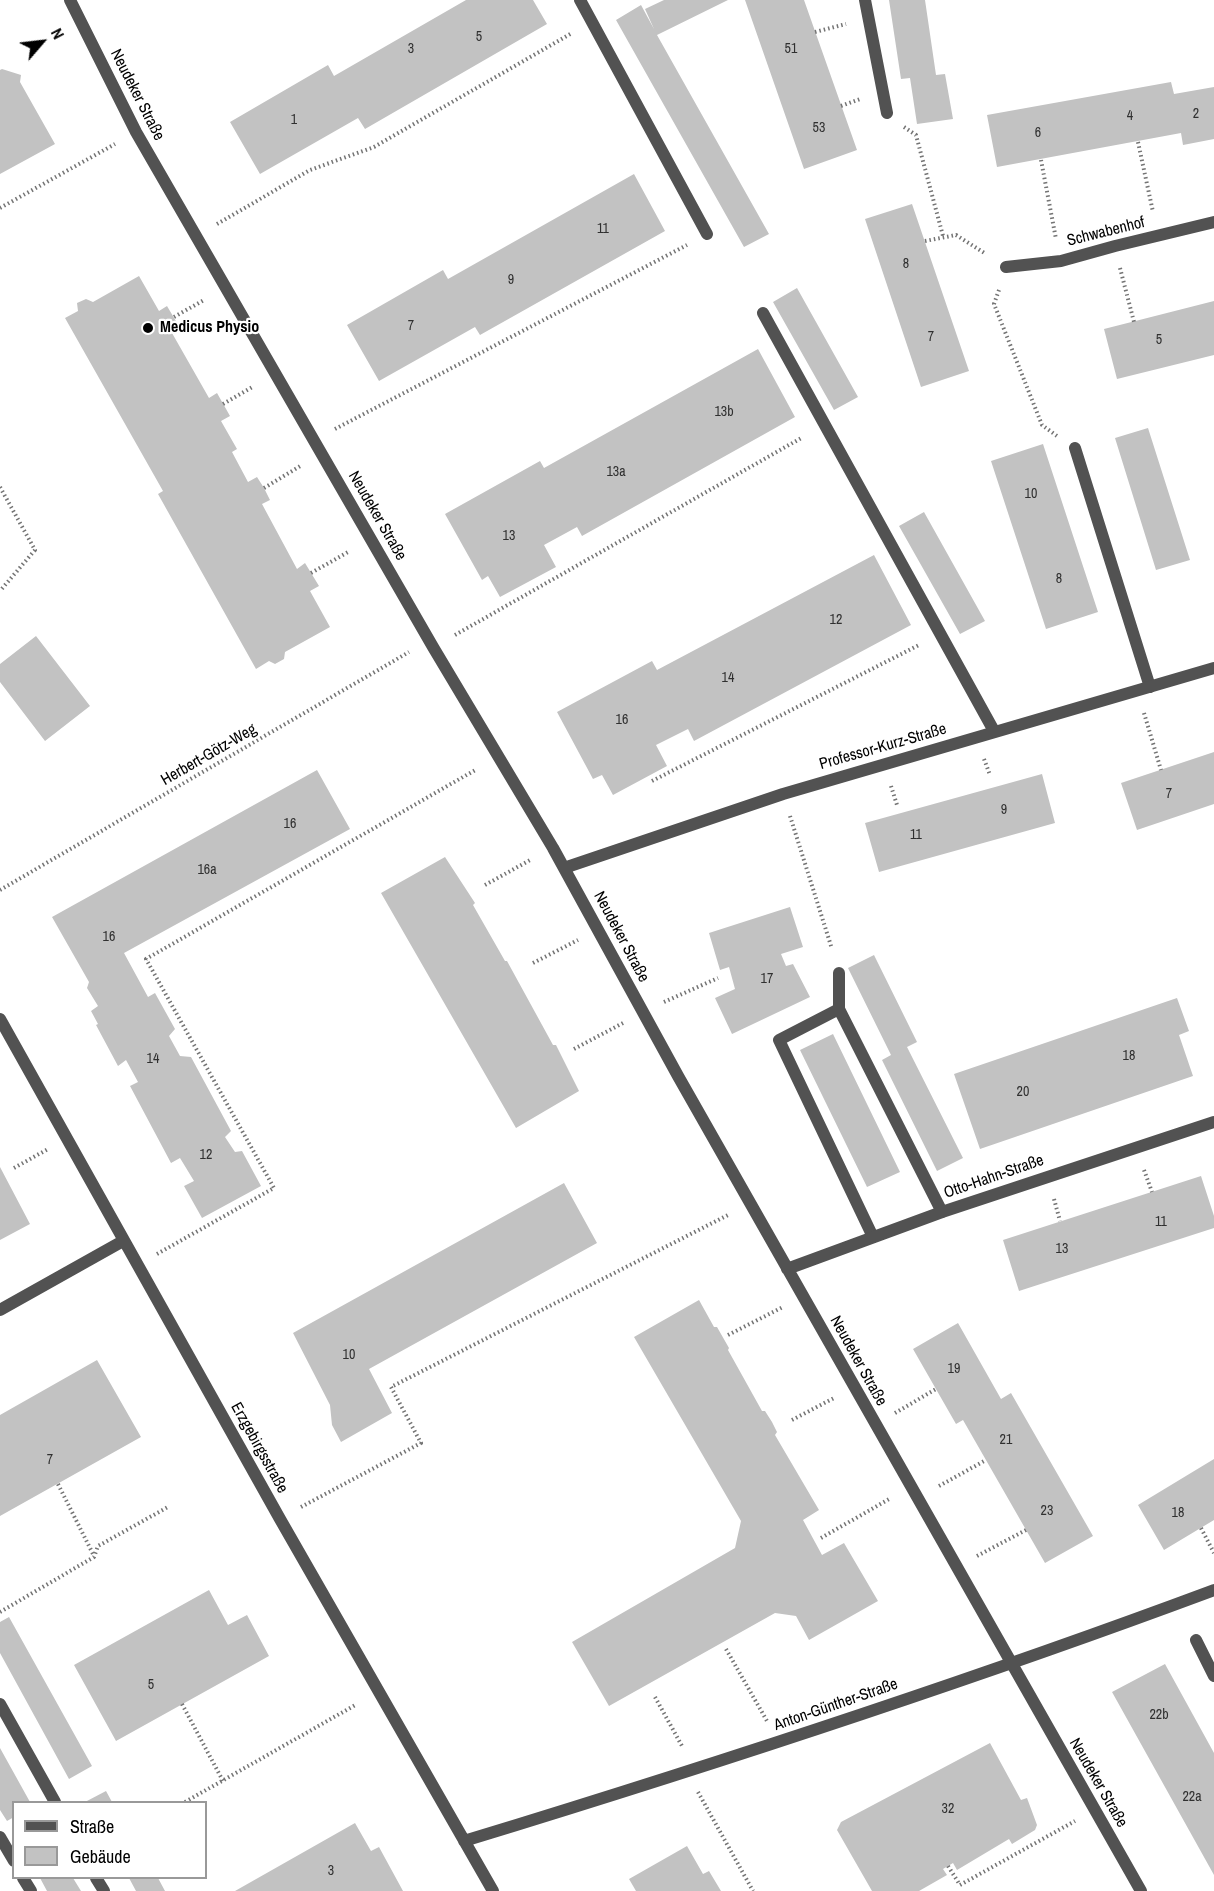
<!DOCTYPE html>
<meta charset="utf-8">
<style>
body{margin:0}
#map{position:relative;width:1214px;height:1891px;overflow:hidden;background:#fff;font-family:"Archivo Narrow",sans-serif}
canvas{display:block}
.legend{position:absolute;left:12px;top:1801px;width:195px;height:78px;box-sizing:border-box;background:#fff;border:2px solid #999;margin:0;padding:8px 10px;list-style:none;font-size:18px;color:#000}
.legend li{display:flex;align-items:center;gap:12px;height:30px}
.legend b{width:30px;border:2px solid #999}
.north{position:absolute;left:12px;top:12px;width:60px;height:60px;-webkit-text-stroke:4px #fff;paint-order:stroke;rotate:62deg;font-size:16px;font-weight:700;line-height:24px;text-align:center;color:#000}
.north::after{content:'';display:block;margin:auto;width:21px;height:27px;background:#000;clip-path:polygon(50% 0,100% 100%,50% 72%,0 100%)}
</style>
<div id="map">
<canvas width="1214" height="1891"></canvas>
<ul class="legend">
<li><b style="height:8px;background:#525252"></b>Straße</li>
<li><b style="height:16px;background:#c2c2c2"></b>Gebäude</li>
</ul>
<div class="north">N</div>
</div>
<script>
const context = document.querySelector('canvas').getContext('2d');
context.lineJoin = 'round';
function fill(path, color) { context.fillStyle = color; context.fill(path, 'evenodd'); }
function strokePath(path, color, width, dash) { context.strokeStyle = color; context.lineWidth = width; context.lineCap = dash ? 'butt' : 'round'; context.setLineDash(dash || []); context.stroke(path); }
function write(font, color, halo, rows, align = 'center') {
  context.font = font + ' "Archivo Narrow",sans-serif'; context.lineWidth = 4.5; context.setLineDash([]); context.textBaseline = 'middle'; context.strokeStyle = halo; context.fillStyle = color; for (const [text, x, y, turn = 0] of rows) {
    context.save(); context.translate(x, y); context.rotate((+turn || 0) * Math.PI / 180); context.textAlign = isNaN(turn) ? turn : align; if (halo) context.strokeText(text, 0, 0); context.fillText(text, 0, 0); context.restore();
  }
}
const building = new Path2D(`
 M466 0H533L547 24 365 129 358 118 260 174 230 122 328 65 334 76Z
 M664 0H728L657 35 769 234 744 247 616 20 641 5 654 29 645 9Z
 M745 0H804L857 150 804 169Z
 M889 0H925L936 75 945 74 953 119 917 124 910 78 901 79Z
 M2 69 21 75 20 82 55 144 0 174V70Z
 M1171 82 1174 94 1214 87V139L1183 145 1181 133 997 167 987 115Z
 M634 174 665 231 480 335 475 327 379 381 347 325 443 270 448 279Z
 M912 204 969 371 921 387 865 219Z
 M139 276 159 311 167 306 180 328 172 333 209 398 217 393 230 416 221 421 237 449 232 452 248 482 257 477 264 488 270 500 262 504 297 569 305 563 319 586 310 591 330 627 285 652 284 659 275 664 269 661 256 669 158 494 163 491 65 318 78 311 77 303 86 299 93 302Z
 M797 288 858 397 834 410 773 302Z
 M1214 301V355L1117 379 1104 329Z
 M758 349 795 417 582 536 577 527 544 545 556 567 500 597 488 576 482 580 445 514 540 461 544 468Z
 M1148 428 1190 560 1156 570 1115 438Z
 M1043 444 1098 612 1046 629 991 461Z
 M924 512 985 621 960 634 899 526Z
 M874 555 911 625 694 741 688 729 656 745 667 766 613 795 602 775 593 779 557 712 652 661 657 670Z
 M36 636 90 706 45 741 0 682V664Z
 M1214 752V804L1137 830 1121 783Z
 M317 770 350 829 124 953 148 997 155 993 175 1029 169 1036 180 1056 191 1057 231 1131 225 1137 235 1152 242 1151 261 1186 202 1218 184 1186 194 1181 180 1158 171 1163 130 1086 138 1082 126 1060 118 1066 96 1025 98 1024 91 1011 98 1006 87 988 89 982 52 917Z
 M1042 774 1055 823 879 872 865 823Z
 M445 857 475 903 473 905 505 961H507L553 1045H556L579 1091 516 1128 381 893Z
 M790 907 803 947 781 954 786 966 793 964 810 997 732 1034 715 998 735 989 729 967 720 970 709 933Z
 M874 955 917 1042 907 1047 963 1158 937 1171 882 1060 891 1055 848 968Z
 M1177 998 1189 1031 1179 1035 1193 1076 980 1149 954 1074Z
 M833 1034 900 1172 867 1187 800 1050Z
 M0 1167 30 1224 0 1240Z
 M1201 1176 1214 1216V1228L1019 1291 1003 1240Z
 M564 1183 597 1243 369 1369 392 1413 341 1442 332 1425 330 1405 293 1333Z
 M699 1300 714 1327H717L729 1348 728 1350 762 1411H765L772 1422 777 1432 775 1435 819 1510 803 1520 822 1555 844 1543 878 1601 809 1640 796 1616 775 1613 609 1706 572 1642 735 1548 741 1521 634 1337Z
 M958 1323 1001 1399 1011 1393 1093 1536 1045 1563 963 1420 956 1424 913 1349Z
 M97 1360 141 1437 0 1516V1415Z
 M1214 1459V1520L1164 1550 1138 1505Z
 M209 1590 228 1625 247 1615 269 1656 116 1741 74 1665Z
 M9 1617 92 1766 69 1779 0 1653V1622Z
 M1165 1664 1214 1753V1875L1112 1692Z
 M990 1743 1021 1800 1027 1798 1037 1825 1035 1830 1012 1844 1009 1839 957 1870 953 1863 943 1869 947 1875 919 1891H872L837 1830 841 1822Z
 M0 1748 30 1802H14V1817L7 1821 0 1810Z
 M106 1791 112 1802H85Z
 M355 1823 371 1851 379 1847 403 1891H235Z
 M687 1846 703 1874 709 1871 721 1891H636L629 1879Z
 M40 1878H73L81 1891H47Z
 M129 1878H158L165 1891H136Z`);
const path = new Path2D(`
 M815 32 846 24
 M841 106 860 99
 M904 127 916 135 943 236
 M1138 142 1153 212
 M1041 160 1056 239
 M0 208 115 144
 M217 224 310 170 374 147 572 33
 M925 241 956 235 986 254
 M1120 268 1134 322
 M999 290 994 304 1042 425 1057 436
 M174 317 204 300
 M223 404 254 386
 M335 429 687 245
 M0 487 35 550 0 591
 M264 488 302 465
 M311 573 350 551
 M455 635 803 437
 M1144 713 1161 770
 M984 759 990 775
 M652 781 919 645
 M891 786 897 805
 M790 816 832 949
 M485 885 532 859
 M0 890 409 652
 M533 963 578 940
 M664 1002 718 978
 M574 1049 623 1023
 M14 1168 48 1149
 M1144 1170 1152 1192
 M1054 1199 1060 1221
 M157 1254 274 1188 146 959 477 769
 M728 1335 783 1307
 M895 1413 936 1389
 M792 1420 834 1398
 M58 1484 94 1556
 M939 1486 986 1460
 M301 1507 421 1443 391 1387 728 1215
 M1201 1528 1214 1553
 M821 1538 891 1498
 M977 1556 1026 1530
 M0 1612 94 1557 98 1546 168 1507
 M726 1649 767 1721
 M655 1697 682 1746
 M182 1704 223 1781
 M698 1792 753 1891
 M185 1802 357 1704
 M948 1866 960 1885 1075 1821`);
const service = new Path2D(`
 M580 0 707 234
 M865 0 887 113
 M763 313 994 731
 M1075 448 1150 687
 M839 973V1009L942 1212
 M839 1009 779 1040 873 1237
 M1196 1640 1214 1676
 M0 1704 55 1802
 M0 1837 14 1861
 M23 1878 31 1891
 M96 1878 104 1891`);
const minor = new Path2D(`
 M70 0 136 132 433 647 553 848 678 1076 1141 1891
 M1006 267 1061 261 1115 246 1214 222
 M564 868 783 794 1214 668
 M0 1019 280 1519 493 1891
 M787 1269 942 1212 1214 1122
 M0 1310 123 1241
 M464 1841C716 1764 967 1682 1214 1590`);
const markers = [
 [148,328,6,"#000"]
];
const numberNames = [
 ["5",479,37],
 ["3",411,49],
 ["51",791,49],
 ["2",1196,114],
 ["4",1130,116],
 ["1",294,120],
 ["53",819,128],
 ["6",1038,133],
 ["11",603,229],
 ["8",906,264],
 ["9",511,280],
 ["7",411,326],
 ["7",931,337],
 ["5",1159,340],
 ["13b",724,412],
 ["13a",616,472],
 ["10",1031,494],
 ["13",509,536],
 ["8",1059,579],
 ["12",836,620],
 ["14",728,678],
 ["16",622,720],
 ["7",1169,794],
 ["9",1004,810],
 ["16",290,824],
 ["11",916,835],
 ["16a",207,870],
 ["16",109,937],
 ["17",767,979],
 ["18",1129,1056],
 ["14",153,1059],
 ["20",1023,1092],
 ["12",206,1155],
 ["11",1161,1222],
 ["13",1062,1249],
 ["10",349,1355],
 ["19",954,1369],
 ["21",1006,1440],
 ["7",50,1460],
 ["23",1047,1511],
 ["18",1178,1513],
 ["5",151,1685],
 ["22b",1159,1715],
 ["22a",1192,1797],
 ["32",948,1809],
 ["3",331,1871]
];
const streetNames = [
 ["Neudeker Straße",137,95,63],
 ["Schwabenhof",1106,232,-14],
 ["Neudeker Straße",377,516,60],
 ["Professor-Kurz-Straße",883,747,-16],
 ["Herbert-Götz-Weg",209,755,-30],
 ["Neudeker Straße",621,937,62],
 ["Otto-Hahn-Straße",994,1177,-19],
 ["Neudeker Straße",858,1361,61],
 ["Erzgebirgsstraße",259,1448,61],
 ["Anton-Günther-Straße",836,1705,-19],
 ["Neudeker Straße",1098,1783,60]
];
const poiNames = [
 ["Medicus Physio",160,328]
];
fill(building, '#c2c2c2');
strokePath(path, '#747474', 4, [1.5, 3]);
strokePath(service, '#525252', 12);
strokePath(minor, '#525252', 12);
for (const [x, y, r, color] of markers) { const dot = new Path2D(); dot.arc(x, y, r, 0, 2 * Math.PI); context.fillStyle = color; context.fill(dot); strokePath(dot, '#fff', 2); }
write('14px', '#303030', null, numberNames);
write('16px', '#000', '#fff', streetNames);
write('bold 16px', '#000', '#fff', poiNames, 'left');
</script>
